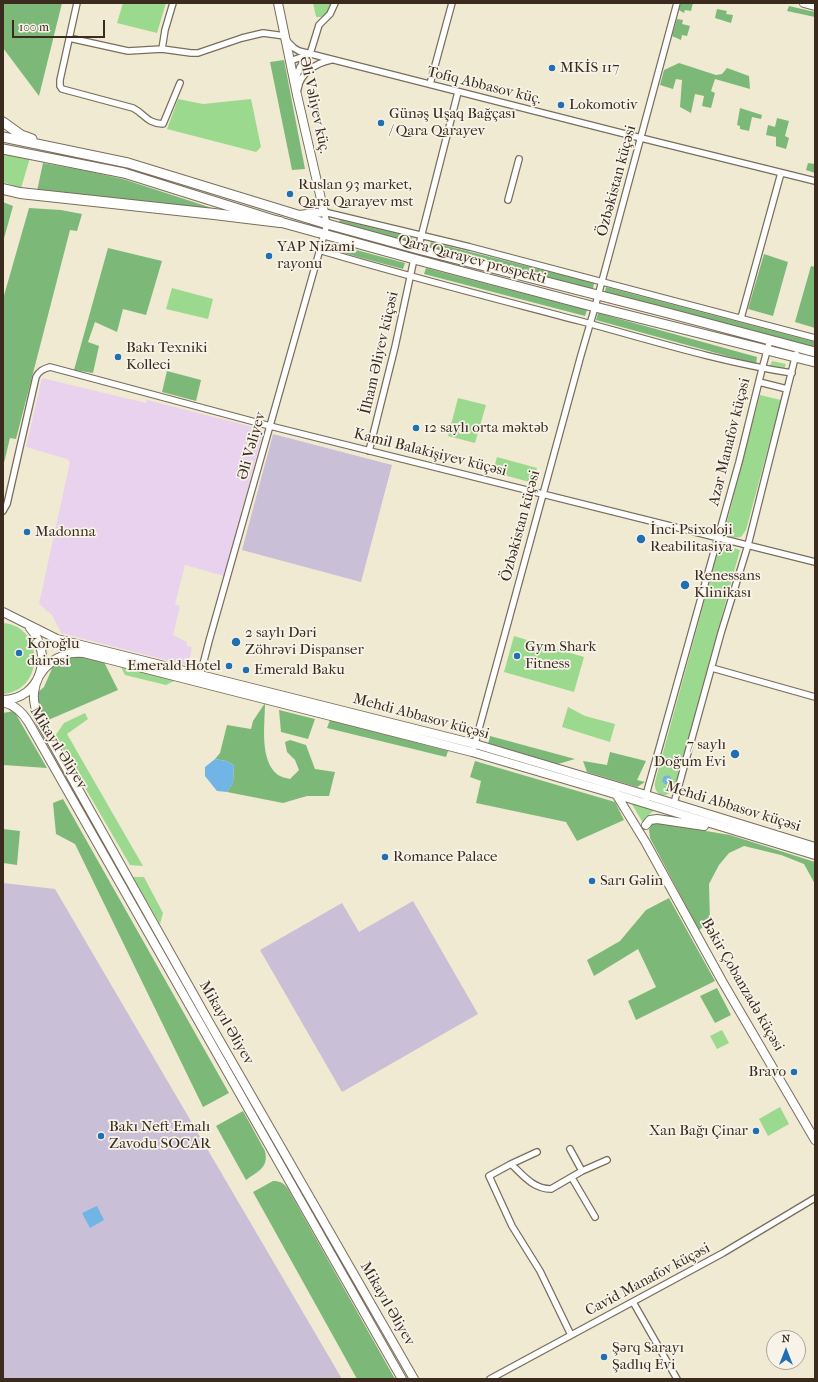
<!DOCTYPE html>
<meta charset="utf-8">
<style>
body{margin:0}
#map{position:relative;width:818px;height:1382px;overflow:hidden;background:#f0ead2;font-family:"IM FELL French Canon",serif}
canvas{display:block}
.frame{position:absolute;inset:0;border:4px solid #3b2a1e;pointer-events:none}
.north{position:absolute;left:766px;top:1330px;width:40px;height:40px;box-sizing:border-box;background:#f7f3e8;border:1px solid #aca397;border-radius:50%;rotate:0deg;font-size:11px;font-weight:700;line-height:16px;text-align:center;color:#3b2a1e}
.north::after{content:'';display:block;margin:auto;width:14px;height:18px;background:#1f6fb2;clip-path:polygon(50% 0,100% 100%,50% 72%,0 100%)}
.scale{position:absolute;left:12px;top:20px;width:93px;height:18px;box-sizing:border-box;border:2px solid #3b2a1e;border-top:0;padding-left:5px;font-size:12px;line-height:14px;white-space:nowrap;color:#3b2a1e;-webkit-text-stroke:3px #f7f3e8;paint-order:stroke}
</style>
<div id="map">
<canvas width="818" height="1382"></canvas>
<div class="frame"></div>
<div class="north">N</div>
<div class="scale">100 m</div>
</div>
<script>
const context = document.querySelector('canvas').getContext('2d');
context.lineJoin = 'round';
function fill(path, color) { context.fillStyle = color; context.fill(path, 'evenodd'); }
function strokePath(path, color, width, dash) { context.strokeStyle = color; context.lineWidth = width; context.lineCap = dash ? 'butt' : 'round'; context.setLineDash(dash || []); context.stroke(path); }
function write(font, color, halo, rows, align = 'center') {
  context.font = font + ' "IM FELL French Canon",serif'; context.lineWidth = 3.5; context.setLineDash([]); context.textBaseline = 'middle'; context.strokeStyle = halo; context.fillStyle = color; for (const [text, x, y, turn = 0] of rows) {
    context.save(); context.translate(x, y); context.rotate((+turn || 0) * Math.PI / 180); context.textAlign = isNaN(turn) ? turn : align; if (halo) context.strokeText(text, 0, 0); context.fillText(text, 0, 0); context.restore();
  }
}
const built = new Path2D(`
 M42 378 146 403 147 400 261 429 263 433 224 576 185 565 175 604 180 606 173 635 187 642V646L192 647 189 663 185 665 61 633 52 615 39 604 70 462 67 459 26 447Z`);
const industrial = new Path2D(`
 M273 434 392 465 361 582 242 550Z
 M3 883 55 889 342 1379H3Z
 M413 901 478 1014 342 1092 260 950 342 903 359 932Z`);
const green = new Path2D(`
 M123 3H166L157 33 117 23Z
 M313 3H332L328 11 322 17H316Z
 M178 99 203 104 251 99 261 147 256 152 167 129Z
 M3 153 30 158 21 188 3 182Z
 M172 288 213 299 208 319 166 309Z
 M772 361 786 364 784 369 770 366Z
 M760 395 781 400 746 530 741 537C735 538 730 539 726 534L725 529Z
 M458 398 486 405 475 443 448 436Z
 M497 457 537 468 533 483 493 472Z
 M720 544 740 550 674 789C666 800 653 795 655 782Z
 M3 623C45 626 45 691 3 694Z
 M514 636 584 657 574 692 504 672Z
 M120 665 176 680 166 685 125 675Z
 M568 707 585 716 615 724 610 742 562 727Z
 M85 713 88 719 67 734 143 866 130 865 55 736 64 723Z
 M630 801 656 809 646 817 643 823Z
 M133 877H144L163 913 160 924Z
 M722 1030 729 1043 717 1049 710 1036Z
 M780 1107 789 1124 768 1136 759 1119Z`);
const forest = new Path2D(`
 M3 3H62L39 96 3 48Z
 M681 3H693L691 11 685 10 684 13 679 10Z
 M789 6 815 12V17L787 11Z
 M717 9 727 11 726 14 733 15 731 23 715 18Z
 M677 19 683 20 682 24 690 26 687 36 682 35 681 40 672 36Z
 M284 60 305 169 292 170 270 62Z
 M679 63 716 75 722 74 727 68 749 76 750 89 715 79 711 91 715 93 711 108 702 106 704 96 695 94 691 113 680 107 682 80 676 79 673 89 660 85 664 70Z
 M740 108 762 115 761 119 752 117 749 131 740 129V126L737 125Z
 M777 118 789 121 785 136 789 138 786 149 776 146V137L766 135 768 125 775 127Z
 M43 163 87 171 123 179 215 209 37 191Z
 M808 163 815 164V173L806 170Z
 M3 202 13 206 3 242Z
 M29 208 61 210 82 214 77 231 70 230 16 439 10 438 3 467V299Z
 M340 220 411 237 414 241 412 245 338 224Z
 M431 242 594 283 593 289 429 249Z
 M330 243 405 263 403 269 328 249Z
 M108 248 162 261 146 315 123 309 117 332 95 322 88 342 99 346 93 373 74 370Z
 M764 254 788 262 773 316 748 309Z
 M811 266 815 267V328L795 322Z
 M426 268 587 310 585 316 424 274Z
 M606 287 815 342V351L604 295Z
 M598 313 757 357 756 364 596 320Z
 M167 371 201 380 196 401 162 392Z
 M74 655 103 660 118 690 46 721 41 715 36 694 44 687 54 664Z
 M265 703C265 725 259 760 278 775 281 777 286 778 290 779L299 770 295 760 287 752 285 742 290 740 306 745 315 769 335 772 329 796H307L283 803 227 792 233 783 234 765 226 761 215 759 220 753 227 725 251 729 253 721Z
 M279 710 315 719 308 739 281 732Z
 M14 711 47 768 3 765V713Z
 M330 720 448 751 446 757 327 728Z
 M490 736 575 759 558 764 488 744Z
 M610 752 646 761 637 780 645 782 637 787 587 772 583 761 607 765Z
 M475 761 615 802 624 820 577 841 566 822 476 803 481 781 470 777Z
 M63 799 229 1093 203 1107 75 844 56 834 53 803Z
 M658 823 730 835 815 862V884L804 864 781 855 744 846 729 853 719 865 709 884 710 922 699 930 650 838 649 830 652 824Z
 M3 829 20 831 17 865 3 863Z
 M669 898 715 981 636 1020 628 1001 656 987 638 949 594 976 587 960 620 941 646 910Z
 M717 988 731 1015 715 1023 700 996Z
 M243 1111 265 1151C269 1168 258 1171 246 1180L216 1126Z
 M273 1181C280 1181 284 1183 288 1189L395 1379H357L253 1192Z`);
const water = new Path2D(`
 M215 759 226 761 234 765 233 783 227 792 217 791 205 776V767Z
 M662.5 780a4.5 4.5 0 1 1 9 0a4.5 4.5 0 1 1-9 0Z
 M97 1206 104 1220 90 1228 82 1213Z`);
const street = new Path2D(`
 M77 3 60 80V86L62 89 133 108C145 114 146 123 163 124L180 83
 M69 38 128 51 162 49 191 53H198L242 38 263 33 285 36
 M287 41 294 48 299 51 641 138 815 181
 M162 49 165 30 173 3
 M290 61 310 54
 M295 81 300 67 310 54 319 25 330 14 335 3
 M430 84 452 3
 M298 89C300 73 316 63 331 60
 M508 200 519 159
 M418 249 458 92
 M319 250C406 276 493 298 580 321 650 340 720 362 792 373
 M741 318 781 173
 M759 382 787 389
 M369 451 395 347 414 259
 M3 511 7 504 36 377C39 371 43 369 50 367L270 426 815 562
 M712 668 815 697
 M200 676 209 641 324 235 327 224 324 212 470 247 815 338
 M474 747 581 355 595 307 677 3
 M674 803 721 633 748 545 796 354
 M648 804 646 801V795L739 462 762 369 770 340
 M570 1149 582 1171
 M511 1164 537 1152
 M572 1178 595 1217
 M633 1302 677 1379
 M571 1335 540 1271 512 1226 489 1176 511 1164C523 1175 533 1189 551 1189L582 1171 607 1160
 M490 1379 723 1253 815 1198`);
const secondary = new Path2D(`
 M278 3 297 95 324 212 299 215
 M804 3 815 6
 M3 612 57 639 475 744 646 795 815 847
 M3 700C41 699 54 655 30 628
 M3 702C15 705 23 713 29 723L402 1379
 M616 794 646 843 722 981 815 1140
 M646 825 650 820 657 819 704 826
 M414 1379 209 1022 41 723C37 713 33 704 34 693 36 668 60 650 84 653L472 752 605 791 815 855`);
const primary = new Path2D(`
 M3 122 21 135 32 139
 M3 137 128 163 327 224 418 249 668 313 815 352
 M3 149 124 173 280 222 414 259 595 307 815 362`);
const highway = new Path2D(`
 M3 189 20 193 214 214 280 222`);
const markers = [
 [552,68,4,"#1f6fb2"],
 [561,105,4,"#1f6fb2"],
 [381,123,4,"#1f6fb2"],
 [290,194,4,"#1f6fb2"],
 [269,256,4,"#1f6fb2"],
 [118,357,4,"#1f6fb2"],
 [416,428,4,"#1f6fb2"],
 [27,532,4,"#1f6fb2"],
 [641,539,5,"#1f6fb2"],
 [685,585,5,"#1f6fb2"],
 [236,642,5,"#1f6fb2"],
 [19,653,4,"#1f6fb2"],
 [517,656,4,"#1f6fb2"],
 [229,666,4,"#1f6fb2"],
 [246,670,4,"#1f6fb2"],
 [735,754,5,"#1f6fb2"],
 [385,857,4,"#1f6fb2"],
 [592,881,4,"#1f6fb2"],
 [794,1072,4,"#1f6fb2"],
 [756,1131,4,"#1f6fb2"],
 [101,1136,4,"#1f6fb2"],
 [604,1357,4,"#1f6fb2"]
];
const poiNames = [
 ["MKİS 117",560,68],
 ["Lokomotiv",569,105],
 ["Günəş Uşaq Bağçası",389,114],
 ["/ Qara Qarayev",389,131],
 ["Ruslan 93 market,",298,185],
 ["Qara Qarayev mst",298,202],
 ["YAP Nizami",277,247],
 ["rayonu",277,264],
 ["Bakı Texniki",126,348],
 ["Kolleci",126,365],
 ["12 saylı orta məktəb",424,428],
 ["İnci Psixoloji",650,530],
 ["Reabilitasiya",650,547],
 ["Madonna",35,532],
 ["Renessans",694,576],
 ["Klinikası",694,593],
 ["2 saylı Dəri",245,633],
 ["Zöhrəvi Dispanser",245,650],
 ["Koroğlu",27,644],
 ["dairəsi",27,661],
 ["Gym Shark",525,647],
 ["Fitness",525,664],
 ["Emerald Hotel",221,666,"right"],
 ["Emerald Baku",254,670],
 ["7 saylı",726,745,"right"],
 ["Doğum Evi",726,762,"right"],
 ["Romance Palace",393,857],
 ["Sarı Gəlin",600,881],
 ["Bravo",786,1072,"right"],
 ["Bakı Neft Emalı",109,1127],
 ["Zavodu SOCAR",109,1144],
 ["Xan Bağı Çinar",748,1131,"right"],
 ["Şərq Sarayı",612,1348],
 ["Şadlıq Evi",612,1365]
];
const streetNames = [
 ["Tofiq Abbasov küç.",484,86,14],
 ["Əli Vəliyev küç.",314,105,78],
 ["Özbəkistan küçəsi",617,181,-75],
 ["Qara Qarayev prospekti",472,260,15],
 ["İlham Əliyev küçəsi",380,353,-77],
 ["Azər Manafov küçəsi",730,442,-76],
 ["Əli Vəliyev",252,446,-74],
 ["Kamil Balakişiyev küçəsi",430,453,14],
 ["Özbəkistan küçəsi",521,526,-75],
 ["Mehdi Abbasov küçəsi",421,717,15],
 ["Mikayıl Əliyev",58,748,58],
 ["Mehdi Abbasov küçəsi",733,807,17],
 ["Bəkir Çobanzadə küçəsi",742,985,60],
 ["Mikayıl Əliyev",226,1023,60],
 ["Cavid Manafov küçəsi",648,1280,-28],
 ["Mikayıl Əliyev",387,1304,60]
];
fill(built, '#e9d2ed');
fill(industrial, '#c9bfd7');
fill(green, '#9bd98e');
fill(forest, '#7cb979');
fill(water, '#70b5e6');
strokePath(street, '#7a6d5d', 8);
strokePath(secondary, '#7a6d5d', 10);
strokePath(primary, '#7a6d5d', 11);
strokePath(highway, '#7a6d5d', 12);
strokePath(street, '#fff', 5.5);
strokePath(secondary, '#fff', 8);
strokePath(primary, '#fff', 9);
strokePath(highway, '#fff', 10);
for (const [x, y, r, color] of markers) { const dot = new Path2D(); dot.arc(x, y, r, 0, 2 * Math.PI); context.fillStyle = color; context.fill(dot); strokePath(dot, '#f7f3e8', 1.5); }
write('15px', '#3b2a1e', '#f7f3e8', poiNames, 'left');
write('15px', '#3b2a1e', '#f7f3e8', streetNames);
</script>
